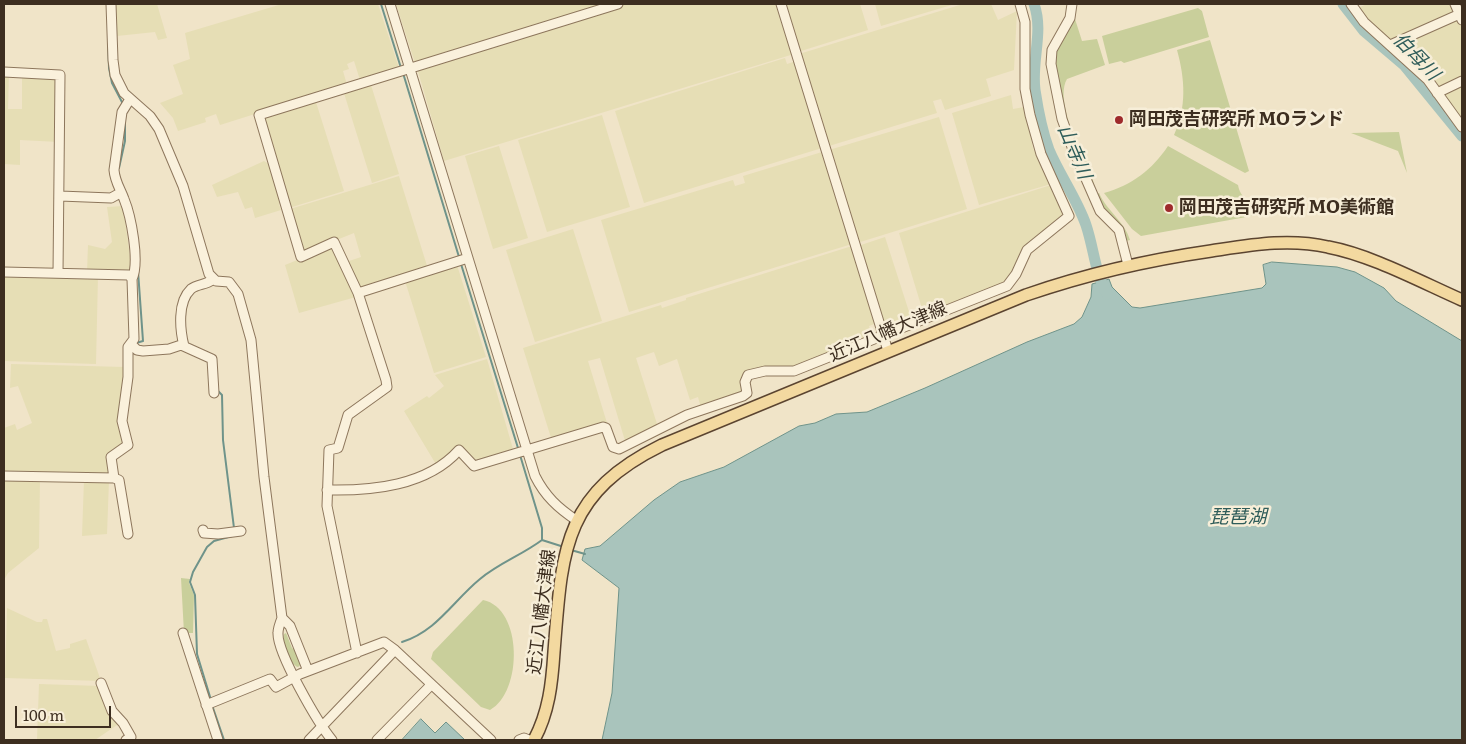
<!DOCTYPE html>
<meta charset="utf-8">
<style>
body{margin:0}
#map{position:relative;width:1466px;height:744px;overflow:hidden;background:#f0e4c8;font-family:Literata,serif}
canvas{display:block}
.frame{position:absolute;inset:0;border:5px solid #3d2e20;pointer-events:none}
.scale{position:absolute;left:15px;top:706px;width:96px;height:22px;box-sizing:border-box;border:2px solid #3d2e20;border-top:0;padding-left:6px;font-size:15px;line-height:18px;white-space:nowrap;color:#3d2e20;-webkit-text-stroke:4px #f7eed8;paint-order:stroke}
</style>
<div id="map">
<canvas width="1466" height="744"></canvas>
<div class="frame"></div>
<div class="scale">100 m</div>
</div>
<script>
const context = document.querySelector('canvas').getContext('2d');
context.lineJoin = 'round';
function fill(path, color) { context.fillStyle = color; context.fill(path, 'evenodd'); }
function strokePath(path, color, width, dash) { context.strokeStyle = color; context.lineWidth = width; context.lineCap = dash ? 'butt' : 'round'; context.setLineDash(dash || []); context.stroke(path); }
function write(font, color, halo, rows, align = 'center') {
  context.font = font + ' Literata,"Noto Sans JP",serif'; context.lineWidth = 5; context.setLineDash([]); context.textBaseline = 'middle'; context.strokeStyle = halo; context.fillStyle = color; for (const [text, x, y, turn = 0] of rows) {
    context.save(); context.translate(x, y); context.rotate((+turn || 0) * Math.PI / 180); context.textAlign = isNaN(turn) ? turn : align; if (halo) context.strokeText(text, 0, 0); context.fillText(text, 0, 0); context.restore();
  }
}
const farmland = new Path2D(`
 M115 4H157L167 38 158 40 155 32 117 36Z
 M282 4H378L399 68 360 80 354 61 347 64 349 69 343 71 347 85 220 125 216 114 205 118 206 122 178 131 173 118 160 103 183 94 173 65 190 59 185 33Z
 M396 4H610L415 63Z
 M625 4H779L794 54 444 161 417 68Z
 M783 4H860L868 30 798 52Z
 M875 4H955L881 26Z
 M963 4H991L998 20 1017 11 1014 70 986 79 991 96 945 110 941 99 933 101 937 113 829 146 827 145 799 54Z
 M1367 4H1452L1454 13 1389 42 1369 24 1358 8Z
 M1459 19 1462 27V79L1437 90 1395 45Z
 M785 58 787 64 796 61 822 148 644 203 615 111Z
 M4 74H9L8 109H22V74L57 76 59 142 20 140V165L4 164Z
 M370 82 399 174 372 183 343 90Z
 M1462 84V124L1441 93Z
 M1011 95 1013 109 1024 107 1033 148 1051 184 979 205 952 113Z
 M315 99 344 191 289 208 262 115Z
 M602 115 630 207 547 232 518 140Z
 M939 117 967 209 857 243 829 150Z
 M499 146 528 238 493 249 465 156Z
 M822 152 852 244 629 312 601 220 733 180 735 186 745 183 743 176Z
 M264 161 269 164 283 203 279 204 281 210 255 218 252 207 245 209 238 192 217 197 212 185Z
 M399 176 428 269 361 290 346 262 361 257 354 233 304 253 290 209Z
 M1051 185 1066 214 1027 248 1009 282 924 315 899 233Z
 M123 206 132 271 87 272 88 245 105 249 112 242 107 207Z
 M573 229 602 321 535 342 506 250Z
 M885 237 912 321 885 332 858 246Z
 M332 246 356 297 299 313 285 265Z
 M852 246 877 323 869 326 872 337 792 369 746 371 742 378 744 392 701 408 698 397 690 400 677 359 659 366 654 352 636 358 658 427 626 444 600 358 588 361 607 423 552 441 523 348 661 305 662 308 686 300V298Z
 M457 265 486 357 434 373 405 281Z
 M4 274 98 276 96 364 4 361Z
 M487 359 513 449 478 460 472 459 462 447 457 446 437 466 404 411 427 396 429 398 444 386 435 375Z
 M11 364 125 367V443L108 457 111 476 4 474V428L15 424 17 430 32 423 18 386 10 388Z
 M4 478 40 479 39 548 8 573 4 580Z
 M84 480 109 481 107 534 82 536Z
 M7 608 37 622H42L43 619H47L56 651 70 648V644L86 639 101 681 5 678Z
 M39 684 100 686 120 723 95 740H37Z`);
const green = new Path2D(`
 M1198 8 1202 11 1209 37 1124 63 1121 61 1109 64 1102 36Z
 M1075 19 1082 41 1097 39 1105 65 1067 79C1057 95 1072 132 1078 150L1085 154 1097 194 1099 193C1107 211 1125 222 1130 240L1126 241C1120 221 1111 222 1102 208 1086 180 1051 87 1055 55 1056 44 1069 29 1075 19Z
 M1210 40 1249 171 1245 173 1174 135C1187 107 1185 79 1177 50Z
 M1399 132 1407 173 1398 151 1351 133Z
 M1168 146 1238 185C1240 198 1251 205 1263 197L1285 210 1141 236 1132 229 1104 193C1132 185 1152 170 1168 146Z
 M181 578 190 579 189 583 194 595 193 633H184Z
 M483 600C523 608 523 692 490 710L481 707 431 659 433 652Z
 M286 633 292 648 297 651 302 664 298 667C290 665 282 642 284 634Z`);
const water = new Path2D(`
 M1272 262 1337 267 1355 272 1384 288 1396 301 1462 341V740H602L612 693 619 588 582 560 585 549 600 546 654 500 680 482 724 467 799 426 815 423 836 414 867 412 925 388 1027 342 1074 324 1082 317 1091 297 1092 284 1109 279 1112 287 1132 307 1140 308 1262 288 1266 284 1263 265Z
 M421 719 435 733 446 722 465 740H402Z`);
const stream = new Path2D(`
 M381 4 401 68
 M108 32 109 68 112 83 123 104
 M403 73 459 257
 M119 168 125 141V121
 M461 264 518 448
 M137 346 136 343 143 341 138 271
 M218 391 222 395 223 440 234 528
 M520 455 542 528V540
 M542 540 564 547
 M571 550 585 554
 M402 642C437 631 453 601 480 579 499 563 522 555 542 540
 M211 700 197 654 195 595 190 582 193 572 207 547 214 541 232 536
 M212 705 224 740`);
const river = new Path2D(`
 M1034 4C1044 32 1031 61 1035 90 1038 110 1042 131 1049 150 1060 176 1077 199 1086 225 1094 249 1095 273 1107 294
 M1343 4 1364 31 1404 65 1462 136`);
const minor = new Path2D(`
 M111 4 113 60 115 75 124 93 150 116 159 129 183 186 209 274 216 281 229 282 238 294 251 340 264 477 282 618C280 623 278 628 278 633 277 653 318 723 332 740
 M390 4 535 476C545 496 558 508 576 520
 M781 4 888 351
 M1072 4 1070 18 1052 50 1051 64 1062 119 1072 147 1100 211 1119 230 1128 265
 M1351 4 1364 22 1428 80 1462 127
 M1455 4 1462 20
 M1390 45 1462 13
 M4 72 60 75 58 273
 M1437 93 1462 81
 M130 99 122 112 114 170C115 182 120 188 124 199 131 216 140 262 132 279
 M60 196 111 198 120 193
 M4 272 129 275 132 279 134 339 128 347V377L122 421 128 445 111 457 114 478 119 480 128 534
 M358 293 468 258
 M131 344 137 350 143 351 169 349 181 345 212 359 214 393
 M184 346C180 330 177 302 191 289 197 284 206 285 212 280
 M4 476 114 478
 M327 490C372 491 427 486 459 450L474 466 603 427 606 428 613 447 619 449 687 415 743 396 747 393 745 382 748 375 765 371H794L1007 286 1016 274 1027 250 1069 216 1041 154 1030 115 1025 89V22L1020 4
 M203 530 204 533 218 534 241 531
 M282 618 290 626 308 671
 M183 633 218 740
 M357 653 327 506 329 450 338 448 348 415 387 387 386 380 358 293 334 242 301 257 259 115 618 4
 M101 683 112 711 123 723 131 737 126 740
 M206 705 270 679 276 687 300 674 384 642 395 650 491 740
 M309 740 395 650
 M377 740 431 685
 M519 740 524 738 529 740`);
const major = new Path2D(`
 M534 740C549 712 552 683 554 652 562 552 562 494 662 445L1026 295C1087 274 1148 260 1211 251 1251 245 1288 238 1328 247 1371 255 1421 282 1462 300`);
const markers = [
 [1119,120,5,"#9e2a2b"],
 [1169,208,5,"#9e2a2b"]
];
const poiNames = [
 ["岡田茂吉研究所 MOランド",1129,120],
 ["岡田茂吉研究所 MO美術館",1179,208]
];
const streetNames = [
 ["近江八幡大津線",888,332,-23],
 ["近江八幡大津線",542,612,-83]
];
const waterNames = [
 ["伯母川",1416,57,46],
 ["山寺川",1074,152,67],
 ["琵琶湖",1238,517]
];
fill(farmland, '#e6deb5');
fill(green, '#c9cf9b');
fill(water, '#a9c4bc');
strokePath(water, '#6f938a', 1);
strokePath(stream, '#6f938a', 2);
strokePath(river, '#a9c4bc', 11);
strokePath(minor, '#8d765c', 11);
strokePath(major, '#5b4430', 14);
strokePath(minor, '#faf1dc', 9);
strokePath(major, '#f3d9a0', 11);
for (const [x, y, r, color] of markers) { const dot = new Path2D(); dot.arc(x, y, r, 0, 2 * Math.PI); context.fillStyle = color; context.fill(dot); strokePath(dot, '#f7eed8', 2); }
write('bold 18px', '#3d2e20', '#f7eed8', poiNames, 'left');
write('18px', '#3d2e20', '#f7eed8', streetNames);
write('italic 19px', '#2f5d5a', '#f7eed8', waterNames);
</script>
